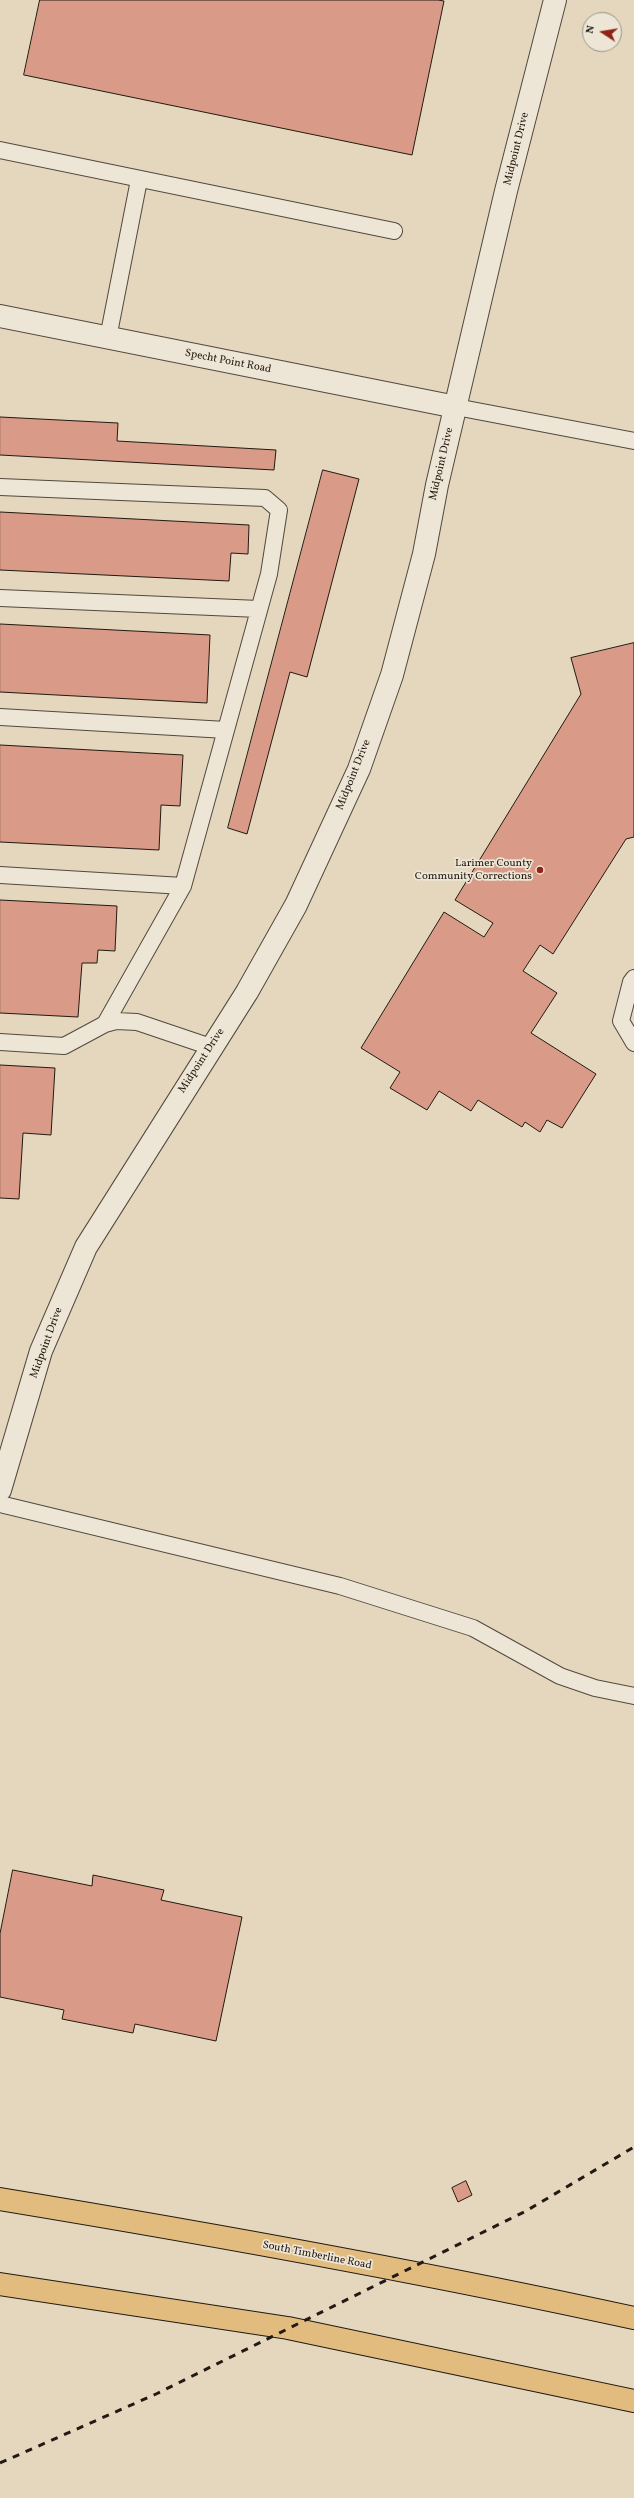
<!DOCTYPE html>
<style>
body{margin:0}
#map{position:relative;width:634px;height:2498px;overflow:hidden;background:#e4d7be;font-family:Vollkorn,serif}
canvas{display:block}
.north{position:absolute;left:582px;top:12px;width:40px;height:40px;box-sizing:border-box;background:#ede5d5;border:1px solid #9c9487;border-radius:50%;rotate:282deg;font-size:11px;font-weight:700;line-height:16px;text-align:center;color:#221a12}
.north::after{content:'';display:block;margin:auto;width:14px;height:18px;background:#8f2418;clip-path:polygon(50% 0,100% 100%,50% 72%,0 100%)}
</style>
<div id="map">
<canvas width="634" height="2498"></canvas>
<div class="north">N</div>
</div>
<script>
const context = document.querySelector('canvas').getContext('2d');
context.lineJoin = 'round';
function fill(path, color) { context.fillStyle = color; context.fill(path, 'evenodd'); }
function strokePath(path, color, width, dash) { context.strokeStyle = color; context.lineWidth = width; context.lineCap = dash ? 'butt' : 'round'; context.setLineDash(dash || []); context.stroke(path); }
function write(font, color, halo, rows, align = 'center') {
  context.font = font + ' Vollkorn,serif'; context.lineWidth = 3.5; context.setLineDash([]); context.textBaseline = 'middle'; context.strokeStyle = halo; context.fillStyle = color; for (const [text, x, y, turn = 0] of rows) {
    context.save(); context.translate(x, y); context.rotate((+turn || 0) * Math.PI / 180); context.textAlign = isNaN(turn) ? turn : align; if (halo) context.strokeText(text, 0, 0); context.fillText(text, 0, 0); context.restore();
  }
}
const building = new Path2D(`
 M40 0H438L444 1 412 155 24 75Z
 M0 417 118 423 117 441 276 450 274 470 0 455Z
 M323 470 359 479 307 677 290 672 247 834 228 828Z
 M0 512 249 525 248 554 231 553 229 581 0 570Z
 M0 624 210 635 207 703 0 692Z
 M634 643V837L626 839 553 954 540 945 523 971 557 993 531 1033 596 1074 562 1128 547 1120 540 1132 525 1122 522 1127 478 1100 471 1111 439 1091 427 1110 390 1088 400 1072 361 1048 444 912 484 937 493 923 455 900 581 694 571 658Z
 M0 745 183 755 180 806 161 805 159 850 0 842Z
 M0 900 117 906 115 951 98 950 97 963H82L78 1017 0 1013Z
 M0 1065 55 1068 51 1135 23 1133 19 1199 0 1198Z
 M13 1870 92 1886 93 1875 164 1890 161 1900 242 1917 216 2041 135 2024 133 2033 62 2019 64 2010 0 1997V1934Z
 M466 2181 472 2195 458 2202 452 2188Z`);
const service = new Path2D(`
 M0 150 394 231
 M108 338 139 180
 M456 407 634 441
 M0 487 265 498 279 510 269 574 183 886 105 1024
 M0 598 259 609
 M0 717 226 730
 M0 875 183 886
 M634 978 631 982 621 1021 634 1043
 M0 1042 64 1046 105 1024 116 1021 137 1022 211 1047
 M0 1504 340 1586 473 1628 560 1676 595 1688 634 1696`);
const minor = new Path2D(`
 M0 316 456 407
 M0 1490 41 1351 86 1247 247 992 296 905 359 769 392 675 424 554 437 485 506 191 555 0`);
const primary = new Path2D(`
 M0 2199C212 2234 424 2272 634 2318
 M0 2284 288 2328 634 2401`);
const rail = new Path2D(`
 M0 2463 156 2394 526 2211 634 2147`);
const markers = [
 [540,870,4,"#8f2418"]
];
const streetNames = [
 ["Midpoint Drive",517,149,-76],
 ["Specht Point Road",228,362,11],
 ["Midpoint Drive",442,464,-77],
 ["Midpoint Drive",354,775,-68],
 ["Midpoint Drive",202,1061,-57],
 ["Midpoint Drive",47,1343,-70],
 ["South Timberline Road",317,2256,11]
];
const poiNames = [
 ["Larimer County",532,864],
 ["Community Corrections",532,877]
];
fill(building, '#d99a88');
strokePath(building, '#221a12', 1);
strokePath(service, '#52493d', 18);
strokePath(minor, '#52493d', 24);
strokePath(primary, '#221a12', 24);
strokePath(service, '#ede5d5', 16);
strokePath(minor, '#ede5d5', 22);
strokePath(primary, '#e2bc7f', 22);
strokePath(rail, '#221a12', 3, [7, 7]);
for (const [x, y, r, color] of markers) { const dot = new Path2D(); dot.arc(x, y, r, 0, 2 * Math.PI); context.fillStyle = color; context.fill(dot); strokePath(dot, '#ede5d5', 1.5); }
write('11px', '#221a12', '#ede5d5', streetNames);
write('11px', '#221a12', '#ede5d5', poiNames, 'right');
</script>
